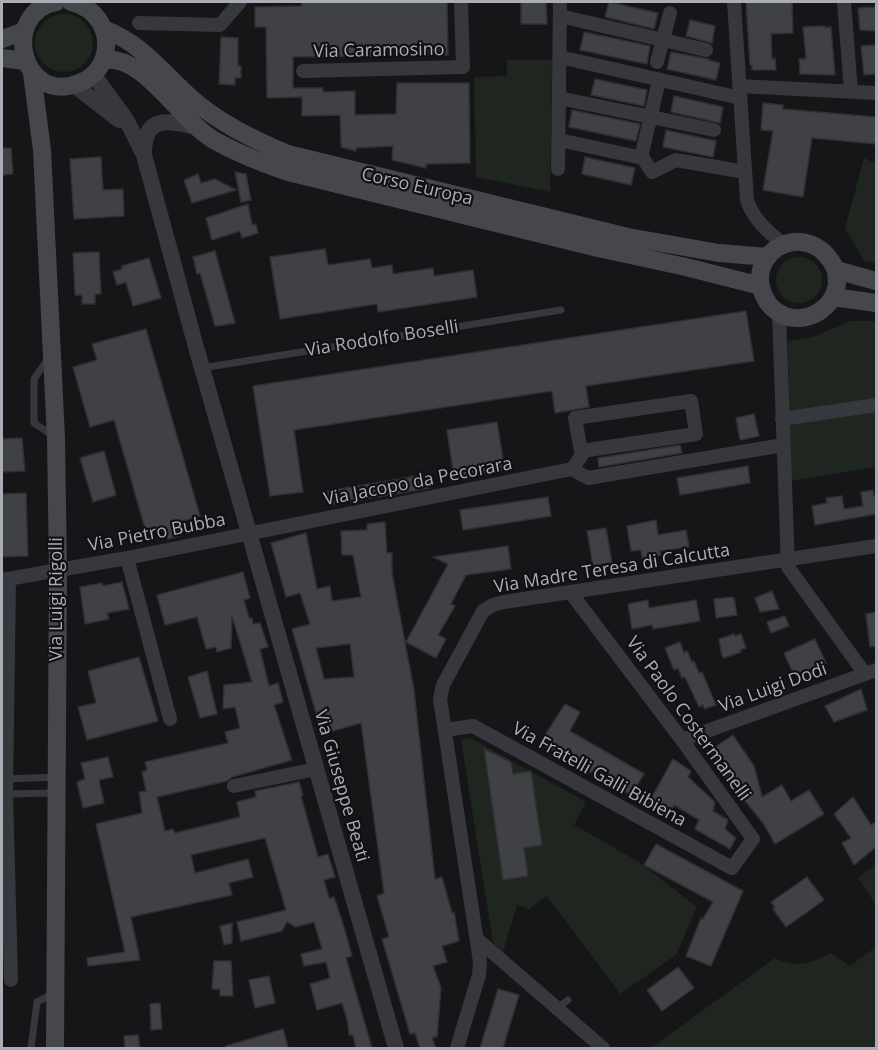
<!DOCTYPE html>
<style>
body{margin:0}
#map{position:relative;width:878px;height:1050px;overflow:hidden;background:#161618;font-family:"Open Sans",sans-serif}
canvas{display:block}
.frame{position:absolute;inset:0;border:3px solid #a8adb8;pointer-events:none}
</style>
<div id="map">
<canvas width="878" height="1050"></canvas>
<div class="frame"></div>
</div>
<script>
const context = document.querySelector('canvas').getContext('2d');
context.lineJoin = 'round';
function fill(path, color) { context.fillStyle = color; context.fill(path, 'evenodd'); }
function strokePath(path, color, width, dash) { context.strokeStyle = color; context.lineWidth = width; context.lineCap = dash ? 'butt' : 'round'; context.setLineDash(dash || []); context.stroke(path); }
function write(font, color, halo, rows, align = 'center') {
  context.font = font + ' "Open Sans",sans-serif'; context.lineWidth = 4.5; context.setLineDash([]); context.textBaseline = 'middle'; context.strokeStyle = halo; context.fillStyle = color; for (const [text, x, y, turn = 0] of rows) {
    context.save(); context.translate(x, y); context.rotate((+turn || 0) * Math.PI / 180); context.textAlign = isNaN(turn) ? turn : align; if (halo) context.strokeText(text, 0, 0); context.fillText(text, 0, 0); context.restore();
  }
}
const green = new Path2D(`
 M35 43a29 29 0 1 1 58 0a29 29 0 1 1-58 0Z
 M507 60H552L550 192 476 177 474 77 507 76Z
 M864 158 876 164V263L864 261 845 228Z
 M776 280a23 23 0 1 1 46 0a23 23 0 1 1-46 0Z
 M850 321H876V467L790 481 788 341 813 337Z
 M471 738 586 802 574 825 639 862 697 907 676 955 620 994 547 896 529 909 517 905 503 952 493 943 461 740Z
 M876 865V905L858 878Z
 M876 947V1048H651L775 958C794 968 813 964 830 953L850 966Z`);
const building = new Path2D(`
 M301 2H447L448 55 293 57V88H323V92L355 91V115L396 114 397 83H469L470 163 426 164V168L392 160 393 146 356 148V151L341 147 340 115 302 116V97L267 98 266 27H255V7L302 6Z
 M521 2H546L547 24H521Z
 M609 2 658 13 654 29 605 17Z
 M746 2H792L793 33 771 34 772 59 775 58 776 70H752V65H750Z
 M876 7V31L860 30 858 8Z
 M690 20 715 26 712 43 686 36Z
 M825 26V28L831 27 835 75 800 74 799 59H806L803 27Z
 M584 32 650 46 647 64 580 50Z
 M221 37 238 38V66H241V78H235V85L219 84Z
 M876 45V74L864 75 861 46Z
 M671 52 709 59 708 60 720 63 716 80 667 69Z
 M595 79 647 90 644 106 591 95Z
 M674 96 723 107 720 123 671 112Z
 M763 103 783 105V109L876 117V144L812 138 803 197 763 190 773 131 761 130Z
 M572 110 640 124 636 141 569 127Z
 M666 130 716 141 713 157 663 147Z
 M2 148H11L13 174 2 175Z
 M101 157 103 190 123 189 124 216 74 219 70 159Z
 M585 157 635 168 631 185 582 174Z
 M235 172 246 174 251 200 241 202Z
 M198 174 201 183 215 179 236 190 192 203 184 180Z
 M248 204 252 225 256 224 258 233 242 238 240 231 212 240 206 218Z
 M325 249 328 265 370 259 372 268 392 265 393 274 433 268 434 276 473 270 477 297 378 312 377 304 280 319 270 257Z
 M215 251 235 323 224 325 215 326 200 273 197 274 193 257Z
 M99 252 101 294H95V304H82V295H75L73 253Z
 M149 258 161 298 133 306 126 282 117 285 113 272 122 269V266Z
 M746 311 754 361 586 386 589 407 555 413 552 391 294 430 303 492 270 496 253 386Z
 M146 329 200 516 176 523 180 536 168 539 164 527 146 532 114 420 90 427 73 367 97 360 92 344Z
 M754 414 759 436 740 440 736 418Z
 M497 422 505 470 454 478 447 430Z
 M22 438 25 471 2 472V439Z
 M680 445 682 453 599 467 598 458Z
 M104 451 116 495 93 502 80 458Z
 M748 466 750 483 680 495 677 478Z
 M428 474 430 488 331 505 328 491Z
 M873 490 874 496H876V514L815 525 812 506 827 503 826 498 842 496 844 509 863 506 861 492Z
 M26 493 28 556 2 557V494Z
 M548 497 551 516 463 530 460 510Z
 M656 520 658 535 686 530 689 547 660 551 661 555 642 558 641 550 631 551 627 526Z
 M385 522 387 553H392V573L414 690 435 879 442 877 452 913 454 912 459 941 442 946 447 962 433 966 441 988 437 1037H432L436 1048H420L415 1033 410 1034 382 939 389 937 377 896 384 893 361 723 322 734 292 629 310 624 300 593 286 597 271 543 306 533 317 589 330 586 332 601 361 597 353 555H342L341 531 367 530V524ZM350 644 354 677 324 679 316 648Z
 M606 528 612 563 593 566 587 531Z
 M508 546 511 569 466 575 451 604 455 606 438 635 446 639 436 658 406 642 448 564 433 557Z
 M243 572 250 598 244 600 249 618H252L253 624 260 623 268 647 260 649 269 686 278 683 283 702 274 705 292 760 232 777 227 781 157 797 165 831 173 829 175 833 240 817 237 802 256 797 255 791 299 782 303 795 301 796 318 857 328 854 335 877 324 880 329 898 334 897 344 927 352 956 346 958 372 1048H356L353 1035H349L348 1023 342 1003 317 1010 310 984 330 978 326 962 304 966 301 954 322 949 314 922 296 927 287 922 282 931 241 941 237 922 286 910 265 838 191 855 195 873 248 859 253 877 229 883 232 895 131 917 140 960 88 966 87 958 125 952 96 824 142 813 139 792 146 791 142 772 147 770 145 762 228 743 225 732 240 728 235 707 223 709 224 685 252 682 232 616 231 648 217 652 216 647 206 649 197 617 165 625 157 595Z
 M122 582 129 609 107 613 109 619 85 624 80 587 102 583 103 586Z
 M772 591 779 609 760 612 755 598Z
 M731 597 734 598 737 615 716 618 714 599Z
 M648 600 649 608 696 600 700 621 653 629 652 625 632 629 628 604Z
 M876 612V646L870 647 866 614Z
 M785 616 789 626 771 633 767 622Z
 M734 634 735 636 741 634 746 648 740 650 741 652 724 658 722 656 719 639Z
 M815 639 826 663 794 675 784 653Z
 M680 642 684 653 687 651 692 662 694 661 699 673 702 672 716 705 704 709 703 705 699 707 685 677 682 678 678 668 674 670 665 648Z
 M139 657 158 721 87 740 78 707 96 703 88 671Z
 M207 671 217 714 200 718 188 677Z
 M861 689 867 710 834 722 825 706Z
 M565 704 580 712 570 731 644 774 631 795 540 743Z
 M733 735 754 766 762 797 782 785 791 801 809 790 824 814 775 844 763 823 706 753Z
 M484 749 511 762 513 774 531 771 542 845 524 848 528 876 503 880Z
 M108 757 113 777 99 780 104 803 83 808 77 782 85 779 81 763Z
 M673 759 691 771 688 777 715 802 713 811 728 820 725 829 736 838 730 849 695 829 699 820 674 805 669 814 648 804Z
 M853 797 871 825 876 822V847L854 865 842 843 851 838 834 814Z
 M656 844 743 891 711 966 686 956 701 918 703 919 713 902 644 865Z
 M807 877 824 900 786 927 773 909 775 908 771 902Z
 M232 923V943L224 945 220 926Z
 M214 961H231L233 996H220V989H212Z
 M678 967 694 988 662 1011 647 990Z
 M269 976 275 1003 255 1008 249 980Z
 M498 989 519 995 503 1048H480Z
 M160 1003 162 1029 151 1030 150 1004Z
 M283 1029 288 1048H226V1046Z
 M138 1035 140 1048H125L124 1036Z`);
const service = new Path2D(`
 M48 359 34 379V423L52 435
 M202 368 561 310
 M6 779 57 777
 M6 794 54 793
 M556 1009 568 1000
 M31 1048 37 1002 53 994`);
const minor = new Path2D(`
 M734 2 747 200C753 219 768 232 783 244
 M844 2 851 91
 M560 16 706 50
 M139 23 220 25 240 2
 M560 57 740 98
 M657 62 670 13
 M303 71 463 67 461 2
 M739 86 876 93
 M559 98 714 130
 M559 140 643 158 652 172 676 160 745 172
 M641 158 659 80
 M558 169 560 2
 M779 313 788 567 865 674
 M782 419 876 405
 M572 469 588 478 783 445
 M127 558 170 719
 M9 579 6 794 11 980
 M2 580 127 558 572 469 582 455 581 451 575 418 691 401 696 434 581 451
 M445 730 473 726 732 868 753 839 682 740 571 593
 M682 740 876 670
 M234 786 316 769
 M477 939 603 1048
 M457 1048 479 975 480 962 440 699 443 685 483 611 493 605 504 602 876 546`);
const tertiary = new Path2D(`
 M93 74 127 121 144 155 196 347 396 1048
 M74 85 119 120
 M144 154C144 115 167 120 196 127`);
const secondary = new Path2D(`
 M56 2C0 13 21 106 79 83 91 79 100 69 104 58 112 32 97 8 71 2
 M104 29C147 46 164 76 198 104 225 126 256 141 288 154L628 237 719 253 768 257
 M2 39 22 32
 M2 58 24 61
 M103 60C143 53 179 119 212 139 236 153 262 163 288 172L598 248 686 267 761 286
 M32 73 42 150 56 438 58 570 55 1048
 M836 270C836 274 837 279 837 284 834 308 808 324 785 316 777 313 769 306 765 298 741 251 810 214 836 270L876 281
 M833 297 876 303`);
const streetNames = [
 ["Via Caramosino",379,51,-1],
 ["Corso Europa",417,187,13],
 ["Via Rodolfo Boselli",382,339,-9],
 ["Via Jacopo da Pecorara",418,482,-11],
 ["Via Pietro Bubba",157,533,-11],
 ["Via Madre Teresa di Calcutta",612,569,-9],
 ["Via Luigi Rigolli",57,599,-90],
 ["Via Luigi Dodi",773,688,-20],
 ["Via Paolo Costermanelli",688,719,54],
 ["Via Fratelli Galli Bibiena",599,775,29],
 ["Via Giuseppe Beati",341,786,74]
];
fill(green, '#1e261f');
fill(building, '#404145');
strokePath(building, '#303034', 1.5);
strokePath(service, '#37383d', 7);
strokePath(minor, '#37383d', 14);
strokePath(tertiary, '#37383d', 16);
strokePath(secondary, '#45474d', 18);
write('18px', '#a8adb8', '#111113', streetNames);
</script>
